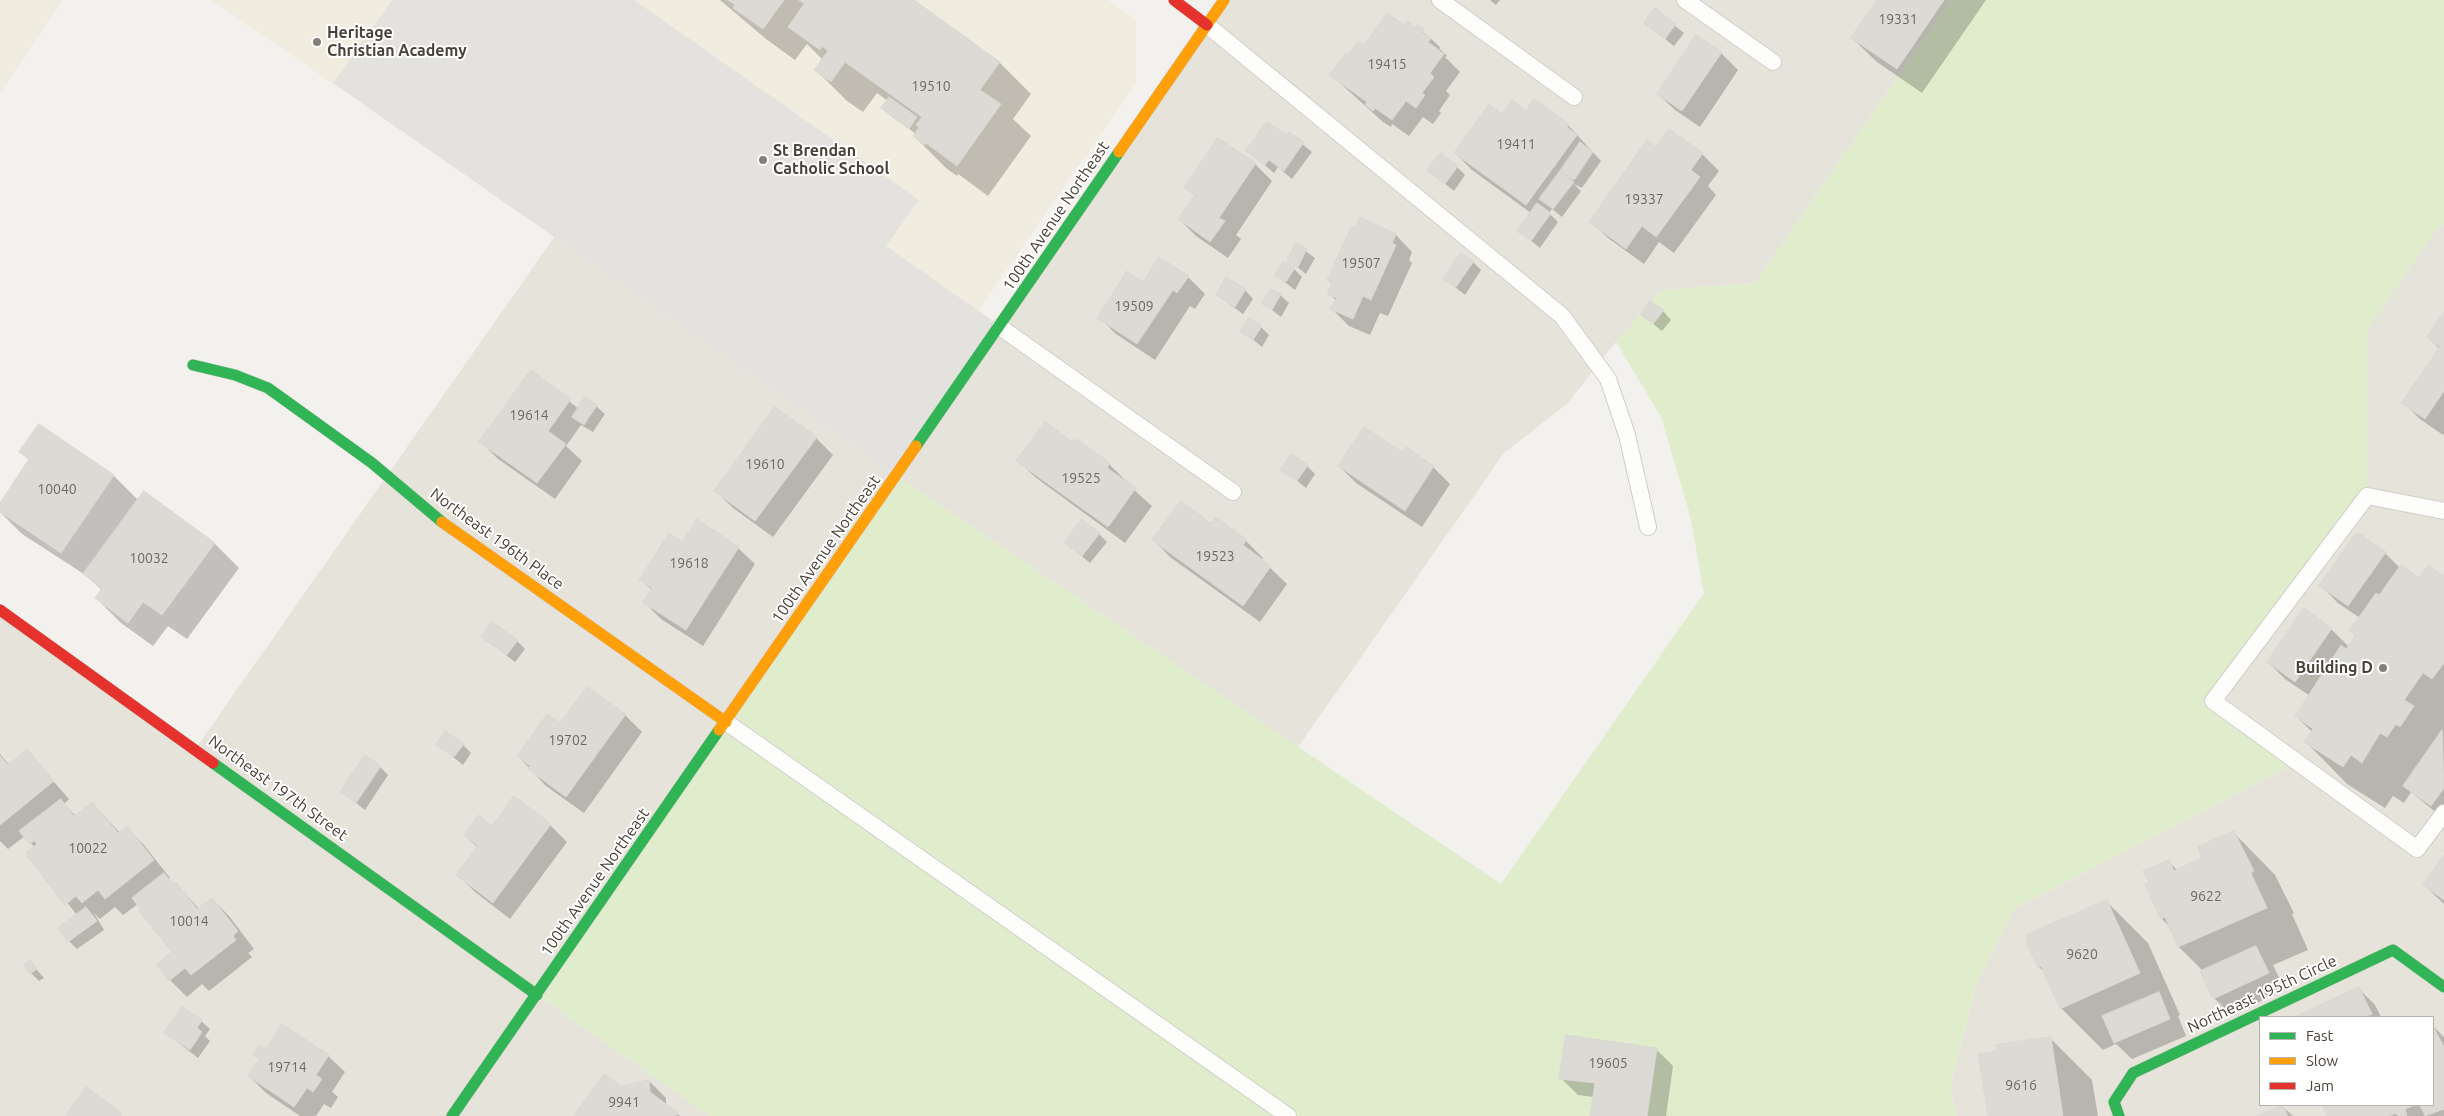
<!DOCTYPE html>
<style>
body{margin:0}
#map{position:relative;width:2444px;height:1116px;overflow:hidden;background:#f2f1ed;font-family:Ubuntu,sans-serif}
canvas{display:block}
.legend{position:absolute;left:2259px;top:1016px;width:175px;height:90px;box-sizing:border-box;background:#fff;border:1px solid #b6b3af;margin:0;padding:6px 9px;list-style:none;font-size:15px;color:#494238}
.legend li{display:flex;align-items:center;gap:10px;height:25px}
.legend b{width:25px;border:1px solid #b6b3af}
</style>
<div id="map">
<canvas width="2444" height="1116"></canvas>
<ul class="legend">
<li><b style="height:6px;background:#30b455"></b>Fast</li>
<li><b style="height:6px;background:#ff9f0a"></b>Slow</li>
<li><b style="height:6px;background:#e5322d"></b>Jam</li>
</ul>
</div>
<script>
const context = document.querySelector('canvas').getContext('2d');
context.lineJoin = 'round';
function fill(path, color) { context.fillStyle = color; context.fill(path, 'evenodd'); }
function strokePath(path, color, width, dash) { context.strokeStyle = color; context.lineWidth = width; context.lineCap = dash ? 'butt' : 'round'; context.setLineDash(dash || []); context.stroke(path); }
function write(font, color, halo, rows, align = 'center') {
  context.font = font + ' Ubuntu,sans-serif'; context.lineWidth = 4; context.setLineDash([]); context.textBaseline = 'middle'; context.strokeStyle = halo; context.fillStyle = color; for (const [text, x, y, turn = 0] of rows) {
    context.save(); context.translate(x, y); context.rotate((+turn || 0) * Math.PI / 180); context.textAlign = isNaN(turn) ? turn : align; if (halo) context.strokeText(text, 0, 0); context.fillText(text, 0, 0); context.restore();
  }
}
const residential = new Path2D(`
 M1224 0H1951L1755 283 1662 290 1616 342 1567 404 1504 453 1298 747 897 476 537 995 710 1116H0V610L196 748 555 236 897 475Z
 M2444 225V1116H1957L1950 1088 1977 982 2014 909 2298 762 2213 701 2367 496V329L2439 226ZM2260 1017H2433V1105H2260Z`);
const education = new Path2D(`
 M0 0H63L0 93Z
 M211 0H1108L1136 20V83L875 460 555 236Z`);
const green = new Path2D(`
 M1951 0H2444V225L2439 226 2367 330V496L2213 701 2298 762 2014 909 1977 982 1950 1088 1957 1116H710L537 995 897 476 1501 884 1704 593 1690 515 1661 417 1616 342 1662 290 1755 283Z`);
const parking = new Path2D(`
 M392 0H634L919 200 886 246 1000 326 897 476 333 83Z`);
const shadow = new Path2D(`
 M720 0H912L1000 63 1031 94 1013 119 1031 136 988 196 958 174 957 176 946 168 914 136 916 134 891 116 883 108 888 101 877 93 863 112 847 101 816 70 823 60 807 44 795 60 766 39Z
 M1490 0H1500L1496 5Z
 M1878 0H1986L1922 93 1877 62 1852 38Z
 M1655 10 1684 33 1674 46 1645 23Z
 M1417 26 1440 47 1439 48 1447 56 1445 57 1460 72 1446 91 1450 95 1439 111 1441 113 1433 124 1423 117 1409 136 1392 124 1391 127 1383 122 1331 75 1349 56 1364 46 1404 27 1415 29Z
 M1721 53 1738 70 1700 127 1675 110 1658 94Z
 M1526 112 1568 125 1601 161 1582 188 1574 184 1581 191 1562 217 1552 209 1549 213 1558 222 1540 248 1518 230 1531 213 1472 170 1455 153 1502 116Z
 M1669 130 1702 154 1719 171 1708 186 1716 195 1674 253 1659 242 1644 264 1608 238 1591 221 1656 149Z
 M1290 134 1312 152 1292 179 1278 167 1274 173 1248 151 1287 137Z
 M1218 140 1255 164 1272 181 1236 235 1241 239 1228 258 1196 236 1179 219 1195 196 1186 187Z
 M1457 167 1465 175 1454 191 1429 171Z
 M1361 219 1396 235 1412 252 1409 260 1412 263 1388 316 1380 313 1370 335 1349 326 1332 309 1337 301 1329 293 1333 285 1328 280Z
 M1297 245 1315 258 1306 274 1288 260Z
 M1473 262 1481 270 1465 295 1445 279Z
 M1294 269 1302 277 1295 290 1277 276Z
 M1188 277 1205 294 1195 309 1190 306 1155 360 1116 334 1099 317 1144 284Z
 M1245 290 1253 299 1243 314 1217 295Z
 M1280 295 1289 303 1281 317 1264 304Z
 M1663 311 1671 320 1662 331 1642 315Z
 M2444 314V433L2443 435 2420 419 2403 402 2440 349 2428 337Z
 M1261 327 1269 335 1262 347 1242 331Z
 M531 372 579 409 596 406 605 414 593 432 581 425 566 446 582 461 555 499 498 459 481 442Z
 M816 438 833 455 773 537 733 508 716 491Z
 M1406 449 1433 467 1450 484 1422 527 1356 483 1339 466 1403 454Z
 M21 452 114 476 139 501 214 543 239 568 187 639 168 626 153 646 121 623 96 598 102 590 87 576 22 534 0 512V506L30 461Z
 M1018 461 1109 464 1126 481 1125 482 1152 506 1125 543 1035 477Z
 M1307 466 1315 474 1306 488 1282 469Z
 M1212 525 1246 541 1263 558 1262 560 1287 584 1260 622 1170 557 1154 540Z
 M1099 534 1107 542 1090 563 1066 543Z
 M2358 534 2385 553 2400 568 2419 579 2444 578V819L2411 792 2404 803 2393 796 2385 808 2347 784 2306 742 2312 732 2296 716 2310 696 2285 679 2268 662 2331 629 2349 647 2356 637 2351 631 2360 618 2338 603 2321 586Z
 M683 544 738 548 755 564 703 646 661 619 644 602 652 590 641 580Z
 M483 637 517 641 525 649 515 662Z
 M587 688 625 715 642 732 584 813 546 786 518 756 561 725Z
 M437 744 463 745 471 753 463 765Z
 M27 751 69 799 64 804 76 816 92 803 120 833 127 828 144 845 170 878 169 879 174 885 176 883 199 909 212 899 229 916 254 949 248 953 252 957 209 991 202 984 187 997 170 980 174 953 138 904 123 915 115 907 100 919 94 913 104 930 77 949 69 941 77 915 29 855 35 848 25 836 8 849 0 841V754L9 765Z
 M380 767 388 775 365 810 341 791Z
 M514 798 550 825 567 842 510 919 475 892 458 875 478 848 465 835 493 827Z
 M2234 833 2275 875 2294 913 2292 914 2308 950 2273 965 2285 990 2231 1015 2214 998 2203 971 2179 947 2170 927 2162 919 2150 883 2168 861 2178 871 2204 859Z
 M2444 857V904L2424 885Z
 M2106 901 2148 943 2180 1015 2178 1016 2186 1036 2132 1059 2116 1044 2103 1050 2061 1008 2046 974 2039 967Z
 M30 962 44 978 39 981 31 973Z
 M2358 988 2375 1005 2381 1017H2298Z
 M201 1021 210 1029 205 1036 210 1041 198 1058 166 1033Z
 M2433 1026 2444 1037V1116H2329L2324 1105H2433Z
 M2050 1038 2092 1080 2098 1116H1989Z
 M1656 1049 1673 1066 1666 1116H1591L1594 1097 1578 1095 1561 1078Z
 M266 1051 328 1056 345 1072 332 1092 338 1097 331 1108 324 1104 316 1116H300L266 1093 249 1076 260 1060 254 1055Z
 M649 1081 666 1098V1106L680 1116H576L621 1088Z
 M2282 1106 2293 1116H2259Z`);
const building = new Path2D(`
 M728 0H784L763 29 733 8 735 5Z
 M799 0H914L1000 62 980 90 1001 104 957 166 926 143 925 145 913 136 919 127 916 125 922 117 845 62 831 82 814 70 828 51 822 46 820 50 788 27 804 4Z
 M1877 0H1944L1897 69 1851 38Z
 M1655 8 1676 24 1665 39 1644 23Z
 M1387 13 1404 25 1407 21 1415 27 1417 24 1424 29 1422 32 1431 38 1428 42 1444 54 1430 73 1434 77 1422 93 1425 95 1416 108 1406 101 1392 120 1375 108 1373 111 1365 105 1367 102 1329 75 1346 53 1348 55 1358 41 1364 45Z
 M1696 35 1722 52 1682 111 1657 94Z
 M889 97 917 117 909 129 881 108Z
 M1534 99 1569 124 1567 127 1577 135 1526 205 1454 153 1489 104 1502 114 1512 100 1526 110Z
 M1267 122 1287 135 1265 165 1246 151Z
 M1669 129 1703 153 1691 170 1700 177 1656 237 1642 226 1626 249 1589 222 1647 140 1656 147Z
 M1289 132 1304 142 1284 171 1269 160Z
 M1218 138 1256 163 1219 218 1225 221 1210 242 1178 219 1195 195 1184 188Z
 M1580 142 1593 152 1574 180 1560 171Z
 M1440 153 1458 166 1445 184 1427 171Z
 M1560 171 1574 182 1553 209 1539 199Z
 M1537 203 1551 213 1531 241 1517 231Z
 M1360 217 1396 234 1392 243 1396 245 1371 300 1363 296 1353 319 1330 309 1337 298 1327 294 1332 283 1327 280 1352 226 1355 228Z
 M1296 243 1307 249 1298 267 1287 261Z
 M1461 253 1474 261 1456 287 1443 279Z
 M1159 257 1189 276 1177 293 1173 290 1137 344 1097 318 1127 271 1143 282Z
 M1283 261 1295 268 1286 282 1275 276Z
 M1226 277 1246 289 1235 307 1216 295Z
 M1271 289 1281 294 1272 310 1262 304Z
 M1650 301 1664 310 1653 324 1641 315Z
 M2444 312V391L2425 419 2401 403 2440 347 2427 337Z
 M1249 318 1262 326 1253 340 1240 332Z
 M531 370 571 399 548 431 566 444 537 483 479 442Z
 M585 397 597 405 584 425 572 417Z
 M775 407 817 437 755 521 714 491Z
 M1045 422 1073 442 1077 439 1110 463 1107 468 1136 488 1108 527 1016 461Z
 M39 424 114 475 61 553 0 512V503L29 459 19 452Z
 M1364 427 1402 452 1406 447 1434 466 1405 511 1338 466Z
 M1291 454 1308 465 1297 481 1280 470Z
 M144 491 215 543 162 615 143 602 128 623 95 598 102 588 83 574Z
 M1181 501 1211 523 1216 517 1247 540 1243 545 1271 566 1243 606 1152 540Z
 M697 519 739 547 686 630 642 602 652 588 639 580 669 533 682 542Z
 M1082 519 1100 533 1082 556 1064 543Z
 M2357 532 2386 552 2348 606 2319 586Z
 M2401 565 2419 578 2428 565 2444 576V663L2432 679 2423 673 2404 700 2414 706 2400 727 2396 724 2387 737 2380 733 2362 763 2351 755 2343 767 2304 742 2313 729 2295 716 2341 645 2346 649 2356 635 2349 631 2376 593 2379 595Z
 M2304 608 2332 628 2295 682 2267 662Z
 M492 622 518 640 507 655 481 637Z
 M587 687 626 714 566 797 528 769 530 766 517 756 547 714 560 723Z
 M2442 730 2444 788 2431 806 2403 786Z
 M445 731 464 744 454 757 436 745Z
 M27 749 54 781 0 825V756L8 765Z
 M365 755 381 766 356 803 340 792Z
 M514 796 551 824 493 903 456 875 478 846 464 835 478 815 492 826Z
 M61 799 74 816 92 802 118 833 127 826 154 860 105 899 98 890 82 903 76 896 65 905 27 856V852L37 844 34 841 30 844 19 831Z
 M2234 831 2254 871 2251 873 2267 908 2178 947 2165 917 2161 919 2145 884 2149 883 2143 871 2169 860 2174 871 2202 858 2198 847Z
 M2444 855V900L2423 885Z
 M164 873 173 884 176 882 197 909 212 898 238 931 233 936 236 940 191 975 185 968 169 981 156 964 172 952 139 911 141 910 132 898Z
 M2107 900 2140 973 2060 1009 2041 966 2038 968 2027 943 2029 942 2026 935Z
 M86 907 97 921 68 942 58 928Z
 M2256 946 2269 973 2213 999 2200 971Z
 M30 960 37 969 30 974 24 965Z
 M2359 987 2372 1014 2364 1017H2295Z
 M2159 992 2170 1019 2114 1043 2102 1016Z
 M182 1007 202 1020 197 1028 202 1032 190 1050 164 1033Z
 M282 1024 329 1055 316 1075 322 1079 313 1092 307 1088 294 1107 248 1076 259 1059 253 1055 259 1045 266 1049Z
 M2433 1026 2444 1047V1109L2425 1116 2420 1105H2433Z
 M1566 1035 1657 1048 1647 1116H1590L1595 1083 1559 1079Z
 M2051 1037 2063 1116H1988L1978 1054 1997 1051 1996 1045Z
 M604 1074 621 1086 649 1080 650 1092 678 1113 676 1116H574Z
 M86 1087 122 1113 120 1116H65Z
 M2283 1105 2288 1116H2256L2282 1105Z
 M2323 1105H2414L2405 1109 2407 1116H2398L2396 1113 2389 1116H2327Z`);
const lane = new Path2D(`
 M1440 0 1574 97
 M1685 0 1773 62
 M1207 25 1562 316 1608 379 1627 435 1648 527
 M1000 327 1233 492
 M2444 511 2367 496 2213 701 2417 849 2444 813
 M726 722 1288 1116`);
const fast = new Path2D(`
 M193 365 235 375 268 388 372 463 442 522
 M916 446 1119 152
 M213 763 537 995
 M452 1116 719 730
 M2119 1116 2114 1102 2133 1073 2393 950 2444 987`);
const slow = new Path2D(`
 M1119 152 1224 0
 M442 522 726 722
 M719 730 916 446`);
const jam = new Path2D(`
 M1174 0 1207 25
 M0 610 213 763`);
const markers = [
 [317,42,5,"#847f77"],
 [763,160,5,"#847f77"],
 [2383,668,5,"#847f77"]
];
const numberNames = [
 ["19331",1898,19],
 ["19415",1387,64],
 ["19510",931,86],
 ["19411",1516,144],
 ["19337",1644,199],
 ["19507",1361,263],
 ["19509",1134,306],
 ["19614",529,415],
 ["19610",765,464],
 ["19525",1081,478],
 ["10040",57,489],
 ["19523",1215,556],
 ["10032",149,558],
 ["19618",689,563],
 ["19702",568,740],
 ["10022",88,848],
 ["9622",2206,896],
 ["10014",189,921],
 ["9620",2082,954],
 ["19605",1608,1063],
 ["19714",287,1067],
 ["9616",2021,1085],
 ["9941",624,1102]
];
const poiNames = [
 ["Heritage",327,33],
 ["Christian Academy",327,51],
 ["St Brendan",773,151],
 ["Catholic School",773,169],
 ["Building D",2373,668,"right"]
];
const streetNames = [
 ["100th Avenue Northeast",1056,216,-56],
 ["Northeast 196th Place",497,539,36],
 ["100th Avenue Northeast",826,549,-55],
 ["Northeast 197th Street",278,788,36],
 ["100th Avenue Northeast",595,882,-55],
 ["Northeast 195th Circle",2262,994,-25]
];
fill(residential, '#e6e3da');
fill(education, '#f0ecdf');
fill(green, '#e0edcd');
fill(parking, '#e4e2de');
fill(shadow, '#0003');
fill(building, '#dcdad5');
strokePath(building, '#dbd8d2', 1);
strokePath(lane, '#d0cfca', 18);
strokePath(fast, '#d2cec4', 12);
strokePath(slow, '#d2cec4', 12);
strokePath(jam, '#d2cec4', 12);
strokePath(lane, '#fdfdfc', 16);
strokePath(fast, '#30b455', 11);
strokePath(slow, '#ff9f0a', 11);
strokePath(jam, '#e5322d', 11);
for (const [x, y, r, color] of markers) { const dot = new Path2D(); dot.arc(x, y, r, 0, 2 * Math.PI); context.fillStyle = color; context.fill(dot); strokePath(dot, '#fff', 2); }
write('14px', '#6e6960', null, numberNames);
write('bold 16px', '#494238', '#fff', poiNames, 'left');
write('16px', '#494238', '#fff', streetNames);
</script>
